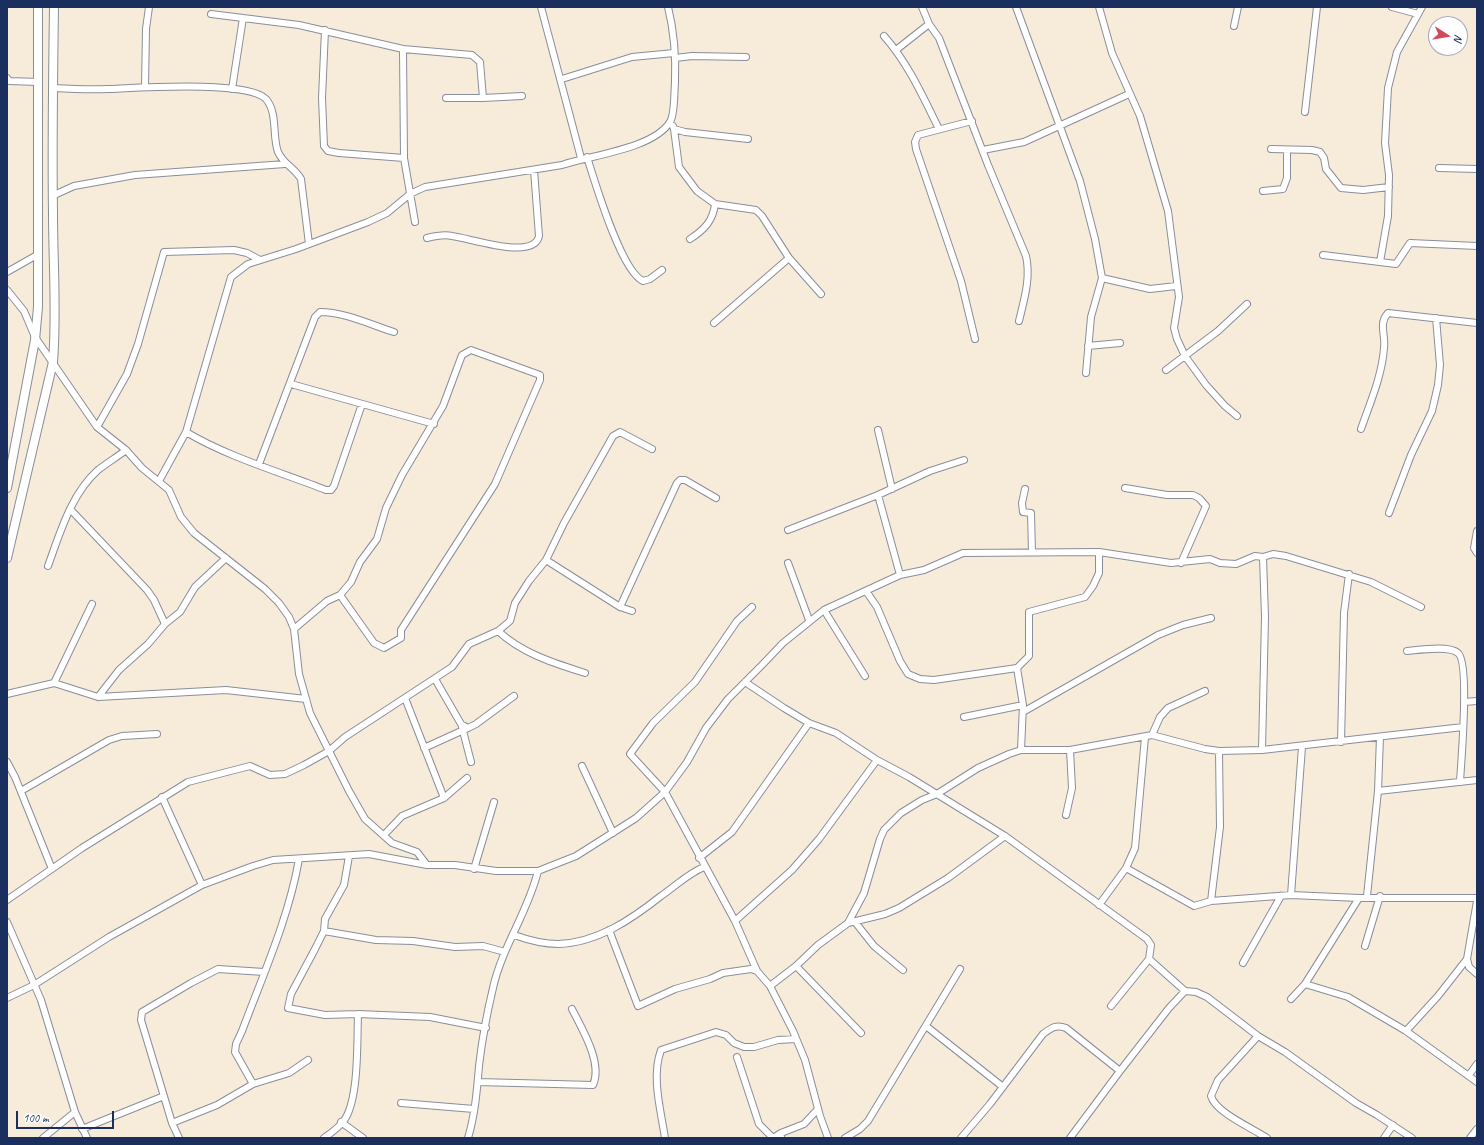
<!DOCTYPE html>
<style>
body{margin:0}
#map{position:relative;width:1484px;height:1145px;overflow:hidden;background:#f7ecda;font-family:Caveat,sans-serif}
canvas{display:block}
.frame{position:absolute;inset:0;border:8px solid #1b2f5e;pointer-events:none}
.north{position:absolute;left:1428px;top:16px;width:40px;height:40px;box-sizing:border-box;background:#fff;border:1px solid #a4acbf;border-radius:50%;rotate:102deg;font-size:11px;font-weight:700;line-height:16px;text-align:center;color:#1b2f5e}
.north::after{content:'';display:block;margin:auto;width:14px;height:18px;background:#d1495b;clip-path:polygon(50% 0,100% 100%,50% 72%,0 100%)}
.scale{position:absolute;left:16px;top:1111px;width:98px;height:18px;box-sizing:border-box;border:2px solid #1b2f5e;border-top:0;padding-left:5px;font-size:12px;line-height:14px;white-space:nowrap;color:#1b2f5e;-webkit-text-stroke:3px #fff;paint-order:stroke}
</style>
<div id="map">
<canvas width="1484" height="1145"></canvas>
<div class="frame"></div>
<div class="north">N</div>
<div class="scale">100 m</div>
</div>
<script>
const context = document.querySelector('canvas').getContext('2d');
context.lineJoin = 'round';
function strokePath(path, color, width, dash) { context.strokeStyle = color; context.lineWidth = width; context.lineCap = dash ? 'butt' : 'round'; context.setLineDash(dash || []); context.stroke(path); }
const minor = new Path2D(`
 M541 7 581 158
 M922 7 929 24 939 38 988 165 1026 256C1031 278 1024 300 1019 321
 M1016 7 1080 181 1095 239 1102 278 1091 317 1086 373
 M1099 7 1112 53 1140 116 1168 211 1179 297 1174 328 1177 339 1185 356 1206 385 1225 406 1237 416
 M1392 7 1418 14
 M211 14 299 25 403 49 472 55 480 62 483 98H446
 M1234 26 1238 7
 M325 30 322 98 324 146 328 151 339 153 404 158
 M884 36C908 63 923 97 939 129
 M403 49 404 158 415 222
 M896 50 929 24
 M675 58 692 56 746 57
 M7 78 9 81 39 82
 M562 79 632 57 674 53
 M145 87 146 29 149 7
 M53 88C71 89 89 90 108 89 136 88 248 80 266 99 278 113 272 136 278 152 284 165 294 167 301 179L309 244
 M232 89 243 18
 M483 98 522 96
 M1305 112 1317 7
 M972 121 918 135 915 142 916 149 961 281 975 339
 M673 126 674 129 685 132 748 139
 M674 129 679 167 697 191 715 204 756 210 762 216 789 258 821 294
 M1271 149 1312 150 1320 152 1324 158 1326 169 1341 188 1363 190 1389 187
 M983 150 1024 142 1129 94
 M587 157C595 182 621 271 643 281L650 279 662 270
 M1439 168 1477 169
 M1263 191 1283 189 1287 178V150
 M52 196 74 186 135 175 285 164
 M427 238C435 236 444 234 452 236 470 238 534 261 539 236L534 170
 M690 239C704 230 713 221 715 204
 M1323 255 1396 264 1410 243 1477 246
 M1380 262 1388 216 1389 175 1385 143 1388 88 1397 52 1422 7
 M7 272 37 255
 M1102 278 1150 289 1176 286
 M7 290 24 311 35 337 97 427 126 450 142 468 169 490 181 517 194 533 265 589 279 603 289 617 294 629 299 674 310 713 349 791 365 819 392 843 417 852 427 865H455L496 871H538L576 856 636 818 665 792 687 762 706 728 728 699 762 665 783 643 824 610 900 575 924 570 963 553 1099 552 1171 563 1210 559 1220 563 1236 564 1255 556 1263 557 1273 554 1286 556 1371 582 1421 607
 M714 323 789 258
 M1088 346 1120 343
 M1166 370 1218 331 1247 304
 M291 384 434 424
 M97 427 127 374 138 344 164 252 234 250 247 253 260 260
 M1361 429C1370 403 1382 376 1384 348 1386 335 1378 324 1388 313L1477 323
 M878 430 892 489
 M186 432C228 457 280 472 326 490H331L334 486 362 404
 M259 464 315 317 320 312C345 312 371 325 394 332
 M159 481 186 432 231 277 248 264 296 249 368 222 387 213 410 194 425 187 562 165C591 155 653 149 670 122 675 114 674 92 675 83 676 57 674 31 668 7
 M1125 488 1167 495H1193L1199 498 1206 506 1181 563
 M1025 489 1022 503 1023 512 1031 513 1032 552
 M878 495 900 575
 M70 509 147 590 154 600 165 624
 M1389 513 1411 455 1432 411 1438 385 1440 365 1436 318
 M788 530 878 495 930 471 964 460
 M1477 531 1474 548 1477 553
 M546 560 620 607 632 611
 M788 563 809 620
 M48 566C60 533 71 494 98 470 107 463 117 457 126 450
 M866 591 877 607 900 661 908 674 920 679 934 680 1017 668 1029 656V612L1085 597 1093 586 1099 573V552
 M620 607 677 483 680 480H685L716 498
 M752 607 737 621 695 682 653 723 630 754 665 792 735 921 757 971 770 986 793 1031 805 1060 820 1116 828 1138
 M824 610 865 676
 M294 629 327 601 340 595 351 582 360 562 377 539 386 508 402 475 443 406 462 355 471 350 540 375V380L495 484 401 630V638L384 648 374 643 340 595
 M498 631C523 654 554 663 585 673
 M1407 651C1419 650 1449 645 1458 653 1470 663 1461 763 1460 782
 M1017 668 1023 705 1021 750
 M435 679 461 724 468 728 476 724 514 696
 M745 682 784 708 809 723 836 733 877 760 909 777 1005 836 1147 939 1151 945 1149 959 1111 1006
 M54 683 92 604
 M7 694 54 683 98 697 226 690 306 699
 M98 697 119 670 148 644 165 624 180 612 195 587 226 558
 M405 698 444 798
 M1464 702 1477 701
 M1023 712 1158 635 1183 625 1211 618
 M964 717 1023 705
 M462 727 471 762
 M1152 735 1160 717 1168 708 1205 691
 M1341 742 1344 613 1349 574
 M424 748 468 728
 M1262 750 1265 617 1263 557
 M7 762 15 777 52 869
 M582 766 613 833
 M21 791 109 740 122 736 157 734
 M1378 791 1477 780
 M162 797 202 885
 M1066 815 1072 788 1070 750
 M384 835 402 816 444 798 467 778
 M349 856 344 885 325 919 324 931 315 949 291 994 288 1008 325 1015 358 1014 430 1017 486 1028
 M699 858 732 832 809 723
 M1126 868 1194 906 1211 901 1291 895 1359 898H1477
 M474 869 494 802
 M1291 895 1302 747
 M1367 896 1378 791 1380 737
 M7 900 82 848 188 782 250 766 270 775 285 774 304 765 329 751 345 737 452 667 469 644 498 631 510 621 515 603 529 581 546 560 564 523 613 436 620 432 652 449
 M1211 901 1220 827 1219 751
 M1099 905 1126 868 1135 848 1145 737
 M735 921 792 870 819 839 877 760
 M7 922 41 1000 75 1112 87 1138
 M855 922 874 946 903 970
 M848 923 885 914 899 908 948 878 1005 836
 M609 930 638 1006 675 989 710 979 723 973 751 969 757 971
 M324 931 376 940 413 941 455 947 483 946 505 952
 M514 935C528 940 543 944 558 944 597 943 632 919 661 896 676 886 687 874 704 867
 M1365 946 1380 896
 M1149 959 1185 991
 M1467 959 1469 967 1477 974
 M1243 963 1281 896
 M796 966 861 1033
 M1305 984 1348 997 1406 1031 1477 1082
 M770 986 796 966 818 945 848 923 864 893 880 839 884 830 901 813 922 800 937 794 978 768 1009 754 1021 750H1070L1152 735 1205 749 1219 751 1262 750 1463 727
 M7 998 34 985 109 937 202 885 253 866 273 860 369 854 427 865
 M1291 999 1305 984 1359 898
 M926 1026 1003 1087
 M1406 1031 1438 996 1467 959 1477 901
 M1258 1036 1218 1080 1211 1096C1215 1112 1252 1128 1267 1138
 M737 1057 759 1124 773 1138 781 1133
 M1469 1075 1477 1064
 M478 1082 593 1085C603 1063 582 1029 572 1009
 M253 1084 235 1052 236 1044 242 1031C263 975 289 917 299 859
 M401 1103 474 1109
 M341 1122 363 1138
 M172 1123 217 1105 253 1084 289 1073 308 1060
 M82 1129 164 1096
 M781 1136V1133L804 1124 818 1109
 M43 1138 75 1112
 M179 1138 172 1123 141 1020 142 1012 191 983 218 969 264 972
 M324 1138C331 1133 340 1127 345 1119 359 1097 357 1041 358 1014
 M468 1138C475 1115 477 1090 479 1066 482 1040 487 1013 493 988 502 947 528 912 538 871
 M665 1138C661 1111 651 1077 661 1050L716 1032 726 1035 734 1043 744 1047H754L778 1040 796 1039
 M845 1138 860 1129 868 1121 960 969
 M961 1138 990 1104 1043 1034C1051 1028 1056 1024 1066 1028L1120 1071
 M1070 1138 1120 1071 1169 1008 1185 991 1196 992 1207 997 1258 1036 1285 1052 1356 1103 1377 1115 1412 1138
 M1384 1138 1393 1125
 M1470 1138 1477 1129`);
const tertiary = new Path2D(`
 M7 488 35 340 38 307V7
 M7 558 53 362C57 313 53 263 53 213 52 145 53 76 54 7`);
strokePath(minor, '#898e9c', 8);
strokePath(tertiary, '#898e9c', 10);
strokePath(minor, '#fff', 6);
strokePath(tertiary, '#fff', 8);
</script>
